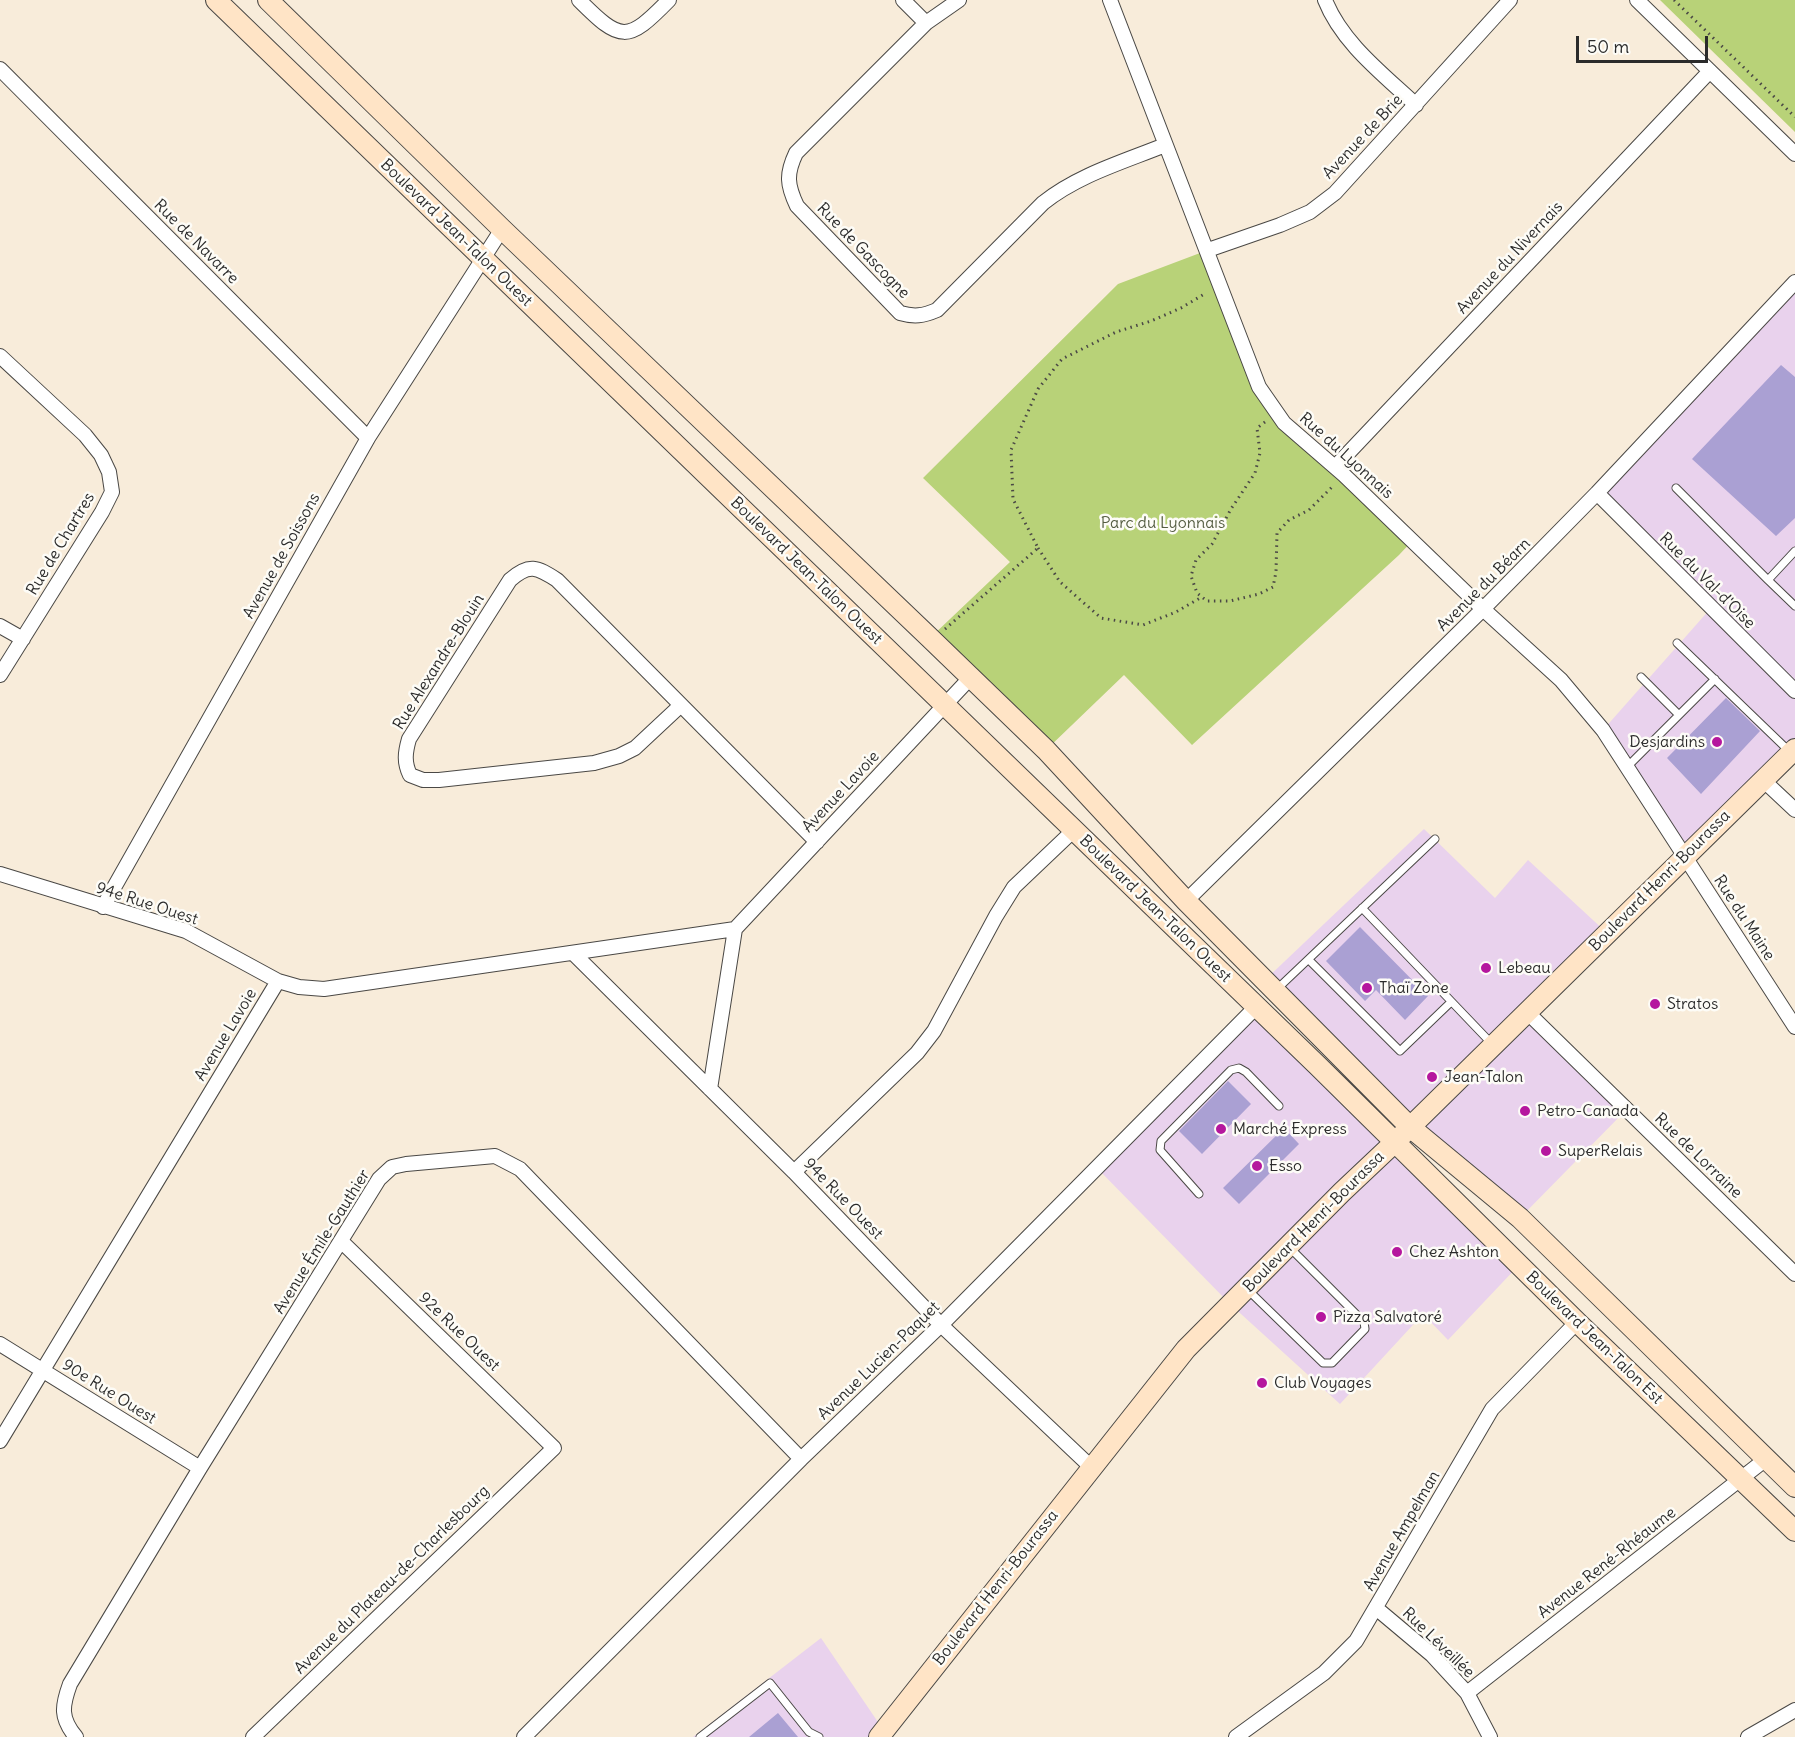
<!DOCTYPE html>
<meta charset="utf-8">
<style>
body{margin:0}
#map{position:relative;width:1795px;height:1737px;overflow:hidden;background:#f8ecda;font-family:Delius,sans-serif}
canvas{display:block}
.scale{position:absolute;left:1576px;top:36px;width:132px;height:27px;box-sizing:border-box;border:3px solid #2b2b2b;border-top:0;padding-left:8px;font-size:18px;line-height:21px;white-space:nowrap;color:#2b2b2b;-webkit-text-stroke:4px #fdfcf7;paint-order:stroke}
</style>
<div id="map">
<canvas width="1795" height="1737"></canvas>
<div class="scale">50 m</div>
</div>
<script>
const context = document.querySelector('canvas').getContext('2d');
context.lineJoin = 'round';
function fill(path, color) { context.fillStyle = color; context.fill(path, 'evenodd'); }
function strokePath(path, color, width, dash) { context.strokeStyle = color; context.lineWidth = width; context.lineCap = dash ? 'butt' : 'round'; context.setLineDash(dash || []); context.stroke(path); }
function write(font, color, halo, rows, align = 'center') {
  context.font = font + ' Delius,sans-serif'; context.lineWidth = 5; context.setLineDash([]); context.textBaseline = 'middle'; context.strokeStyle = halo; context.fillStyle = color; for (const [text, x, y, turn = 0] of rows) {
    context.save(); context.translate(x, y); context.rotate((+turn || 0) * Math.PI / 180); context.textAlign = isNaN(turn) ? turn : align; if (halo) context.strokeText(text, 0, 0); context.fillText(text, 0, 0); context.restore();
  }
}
const built = new Path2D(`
 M1795 282V749L1684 858 1603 730 1711 608 1597 493Z
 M1424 829 1495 898 1528 860 1607 933 1527 1013 1626 1110 1520 1218 1265 980Z
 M1256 1007 1519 1265 1448 1340 1423 1314 1340 1404 1230 1304 1097 1168Z
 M821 1638 884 1731 879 1737H693Z`);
const green = new Path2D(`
 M1660 0H1795V132Z
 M1208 250 1259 387 1284 423 1413 540 1399 555 1192 745 1124 675 1046 750 930 638 1010 562 923 478 1118 284Z`);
const building = new Path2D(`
 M1781 365 1795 377V518L1776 536 1692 459Z
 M1726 698 1760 731 1701 794 1667 758Z
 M1360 927 1428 996 1405 1020 1376 990 1365 1001 1326 961Z
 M1228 1081 1251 1104 1202 1154 1179 1131Z
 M1284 1128 1299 1144 1239 1204 1223 1188Z
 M778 1713 798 1737H749Z`);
const path = new Path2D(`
 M1674 0 1795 117
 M1265 422 1257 428 1260 453 1255 473 1231 509 1212 544 1196 560 1191 576 1197 593 1207 601H1230L1259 594 1273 587 1276 572 1277 533 1289 520 1309 510 1334 485
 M1038 548 1060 582 1101 618 1143 625 1176 612 1202 597
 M945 629 1038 548 1013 499 1011 450 1038 389 1062 359 1116 332 1151 321 1181 308 1206 293`);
const lane = new Path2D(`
 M1676 488 1768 580
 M1795 551 1768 580 1795 606
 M1677 643 1789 751
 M1641 677 1679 715
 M1626 768 1715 679
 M1362 908 1493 1045
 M1309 960 1400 1051 1451 1002
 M1276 990 1435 839
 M1199 1194 1160 1150 1161 1141 1231 1070 1239 1068 1246 1072 1279 1106
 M1248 1290 1323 1363H1332L1365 1329 1364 1322 1289 1247
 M700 1737 770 1683 809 1732 819 1737`);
const street = new Path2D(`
 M579 0C621 42 627 43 669 0
 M903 0 926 23
 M959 0 926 23 796 153C786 174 787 185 797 206L900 313C914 317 923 316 937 310L1043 203C1078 175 1123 162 1165 145
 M1110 0 1259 387 1284 423 1344 475 1483 609 1561 680 1603 730 1795 1027
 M1325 0C1342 43 1383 74 1416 105
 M1637 0 1795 154
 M0 69 368 438
 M1208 250 1280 225 1310 212 1335 193 1510 0
 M0 356 85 435 101 455 109 472 112 492 102 512 0 675
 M1335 467 1710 71
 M1597 493 1795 691
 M0 626 23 639
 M680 706 635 748 619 756 594 763 439 780H423L410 775C404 762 405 753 409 739L510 580C529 563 537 567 557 580L817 842
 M1763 780 1795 810
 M0 874 186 931 278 981
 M1186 901 1483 609 1597 493 1795 282
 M103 907 368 438 502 229
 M573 953 794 1172 941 1325 1091 1467
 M1527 1012 1795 1274
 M710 1089 735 929
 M794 1172 917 1053 934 1031 996 916 1014 887 1074 830
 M0 1344 200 1468
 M0 1441 278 981 299 987 324 989 735 929 971 677
 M1376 1608 1432 1655 1467 1693 1490 1737
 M1467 1693 1766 1459
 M76 1737C60 1718 62 1706 70 1684L200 1468 379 1179 392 1167 406 1164 495 1156 520 1169 801 1459
 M253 1737 554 1448 341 1241
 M524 1737 801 1459 941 1325 1256 1007
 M1236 1737 1324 1673 1356 1641 1492 1409 1577 1322
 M1748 1737 1795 1710`);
const secondary = new Path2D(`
 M216 0 1317 1065 1577 1322 1795 1531
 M268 0 502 229 930 638 1046 750 1186 901 1410 1127 1520 1218 1795 1487
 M879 1737 1186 1349 1342 1192 1395 1142 1795 749`);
const markers = [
 [1717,742,6,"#b5179e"],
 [1486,968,6,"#b5179e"],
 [1367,988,6,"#b5179e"],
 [1655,1004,6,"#b5179e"],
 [1432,1077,6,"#b5179e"],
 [1525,1111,6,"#b5179e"],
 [1221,1129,6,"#b5179e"],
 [1546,1151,6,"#b5179e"],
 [1257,1166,6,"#b5179e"],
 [1397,1252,6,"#b5179e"],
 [1321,1317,6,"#b5179e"],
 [1262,1383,6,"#b5179e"]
];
const streetNames = [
 ["Avenue de Brie",1363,137,-47],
 ["Boulevard Jean-Talon Ouest",456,233,44],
 ["Rue de Navarre",196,242,45],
 ["Rue de Gascogne",863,251,46],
 ["Avenue du Nivernais",1510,258,-47],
 ["Rue du Lyonnais",1346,456,42],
 ["Rue de Chartres",61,544,-59],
 ["Avenue de Soissons",282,556,-61],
 ["Boulevard Jean-Talon Ouest",806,571,44],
 ["Rue du Val-d'Oise",1707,581,45],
 ["Avenue du Béarn",1484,585,-45],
 ["Rue Alexandre-Blouin",439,662,-58],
 ["Avenue Lavoie",841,792,-47],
 ["Boulevard Henri-Bourassa",1660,881,-45],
 ["94e Rue Ouest",147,904,18],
 ["Boulevard Jean-Talon Ouest",1155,909,44],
 ["Rue du Maine",1744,918,57],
 ["Avenue Lavoie",226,1035,-59],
 ["Rue de Lorraine",1698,1156,44],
 ["94e Rue Ouest",843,1199,46],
 ["Boulevard Henri-Bourassa",1314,1222,-45],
 ["Avenue Émile-Gauthier",322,1242,-58],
 ["92e Rue Ouest",459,1332,44],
 ["Boulevard Jean-Talon Est",1594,1338,44],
 ["Avenue Lucien-Paquet",879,1361,-44],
 ["90e Rue Ouest",109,1392,32],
 ["Avenue Ampelman",1402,1531,-60],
 ["Avenue René-Rhéaume",1607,1563,-38],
 ["Avenue du Plateau-de-Charlesbourg",392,1580,-44],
 ["Boulevard Henri-Bourassa",996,1588,-52],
 ["Rue Léveillée",1438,1643,44]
];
const parkNames = [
 ["Parc du Lyonnais",1163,523]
];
const poiNames = [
 ["Desjardins",1705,742,"right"],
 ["Lebeau",1498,968],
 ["Thaï Zone",1379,988],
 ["Stratos",1667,1004],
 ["Jean-Talon",1444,1077],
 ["Petro-Canada",1537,1111],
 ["Marché Express",1233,1129],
 ["SuperRelais",1558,1151],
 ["Esso",1269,1166],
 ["Chez Ashton",1409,1252],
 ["Pizza Salvatoré",1333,1317],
 ["Club Voyages",1274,1383]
];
fill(built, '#e9d2ed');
fill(green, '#b8d278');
fill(building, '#aaa0d3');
strokePath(lane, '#4a4845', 9);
strokePath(street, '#4a4845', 16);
strokePath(secondary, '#4a4845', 22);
strokePath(path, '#4a4845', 3, [1.5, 4.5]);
strokePath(lane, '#fff', 7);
strokePath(street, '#fff', 14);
strokePath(secondary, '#ffe4c6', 20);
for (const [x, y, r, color] of markers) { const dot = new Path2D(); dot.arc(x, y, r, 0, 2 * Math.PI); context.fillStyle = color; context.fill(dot); strokePath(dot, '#fdfcf7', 2); }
write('16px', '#2b2b2b', '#fdfcf7', streetNames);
write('16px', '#555d42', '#fdfcf7', parkNames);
write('16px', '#2b2b2b', '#fdfcf7', poiNames, 'left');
</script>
